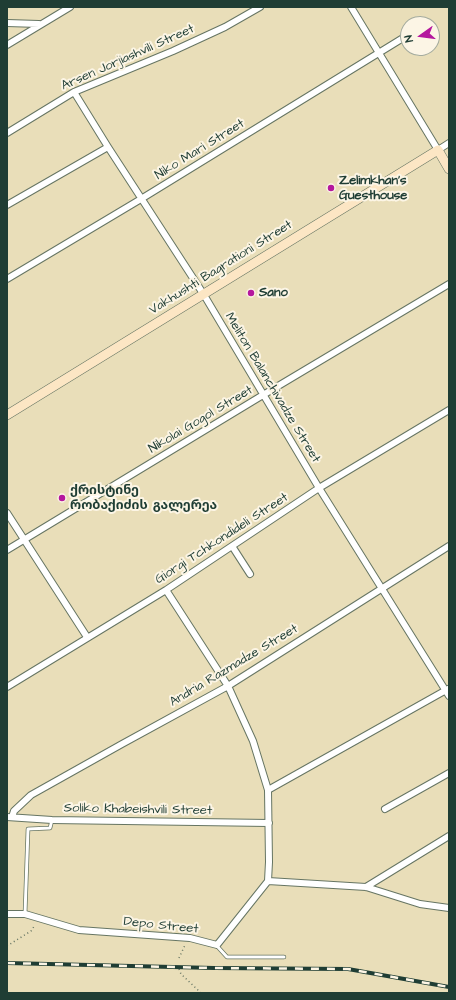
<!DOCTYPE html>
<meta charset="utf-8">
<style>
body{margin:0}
#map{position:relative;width:456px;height:1000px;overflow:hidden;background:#e9deb9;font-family:"Architects Daughter",sans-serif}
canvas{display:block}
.frame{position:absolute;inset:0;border:8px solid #1f3d34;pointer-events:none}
.north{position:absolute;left:400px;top:16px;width:40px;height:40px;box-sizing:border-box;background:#fcf5e5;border:1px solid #a4ab9e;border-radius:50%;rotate:256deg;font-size:11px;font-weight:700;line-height:16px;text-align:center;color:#1f3d34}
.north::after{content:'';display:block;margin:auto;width:14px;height:18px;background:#b5179e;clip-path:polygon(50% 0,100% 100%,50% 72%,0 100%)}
</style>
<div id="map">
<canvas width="456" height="1000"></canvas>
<div class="frame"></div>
<div class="north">N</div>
</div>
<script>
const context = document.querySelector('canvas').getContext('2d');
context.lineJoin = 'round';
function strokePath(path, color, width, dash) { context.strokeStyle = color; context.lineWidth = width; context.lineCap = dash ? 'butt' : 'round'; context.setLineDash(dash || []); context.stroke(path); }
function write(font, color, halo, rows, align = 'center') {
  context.font = font + ' "Architects Daughter","Noto Sans Georgian",sans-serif'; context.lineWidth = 4; context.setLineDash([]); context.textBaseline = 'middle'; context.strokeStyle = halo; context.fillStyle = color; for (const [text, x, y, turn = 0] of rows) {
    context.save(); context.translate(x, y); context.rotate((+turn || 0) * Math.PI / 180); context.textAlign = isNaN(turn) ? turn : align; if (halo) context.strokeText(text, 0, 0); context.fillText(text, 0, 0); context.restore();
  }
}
const path = new Path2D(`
 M7 946 31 931 35 925
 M179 958 185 945
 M179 969 181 974 201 993`);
const lane = new Path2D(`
 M25 914 28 829 50 828 52 820
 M217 946 227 957H284`);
const street = new Path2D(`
 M351 7 438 150 449 143
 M7 23 39 24
 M7 45 70 7
 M74 92 108 147 204 295 319 488 449 696
 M7 133 74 92 173 51 225 27 260 7
 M7 205 108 147
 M7 279 141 199 403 38
 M7 513 87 637
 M232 546 250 574
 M7 550 263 395 449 284
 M166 590 228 686 253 741 268 790 269 862 268 881
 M7 687 166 590 319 488 449 410
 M268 790 448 689
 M385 809 449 773
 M7 817 52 820 269 823
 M12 817 14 811 31 795 122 744 228 686 449 546
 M268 881 366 887 420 904 449 908
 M366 887 449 836
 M7 914H25L79 930 190 938 217 945 268 881`);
const secondary = new Path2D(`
 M7 415 438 150 449 169`);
const rail = new Path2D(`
 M7 963 214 968 348 969 449 987`);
const markers = [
 [331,188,4,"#b5179e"],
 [251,293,4,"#b5179e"],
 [62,498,4,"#b5179e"]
];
const streetNames = [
 ["Arsen Jorjiashvili Street",128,58,-24],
 ["Niko Mari Street",200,150,-32],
 ["Vakhushti Bagrationi Street",221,268,-32],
 ["Meliton Balanchivadze Street",272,388,59],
 ["Nikolai Gogol Street",201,420,-31],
 ["Giorgi Tchkondideli Street",222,539,-33],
 ["Andria Razmadze Street",234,666,-31],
 ["Soliko Khabeishvili Street",138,810,1],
 ["Depo Street",161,926,6]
];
const poiNames = [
 ["Zelimkhan's",339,181],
 ["Guesthouse",339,196],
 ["Sano",259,293],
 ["ქრისტინე",70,491],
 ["რობაქიძის გალერეა",70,506]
];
strokePath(lane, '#667563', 4.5);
strokePath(street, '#667563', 8);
strokePath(secondary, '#667563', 10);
strokePath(path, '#667563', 1.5, [1, 3]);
strokePath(lane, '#fff', 3);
strokePath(street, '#fff', 6);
strokePath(secondary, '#fce6c4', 9);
strokePath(rail, '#1f3d34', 4);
strokePath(rail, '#fcf5e5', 2.5, [8]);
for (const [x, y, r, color] of markers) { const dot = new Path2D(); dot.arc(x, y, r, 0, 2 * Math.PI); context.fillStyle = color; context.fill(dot); strokePath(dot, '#fcf5e5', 1.5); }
write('13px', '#1f3d34', '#fcf5e5', streetNames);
write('bold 13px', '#1f3d34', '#fcf5e5', poiNames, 'left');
</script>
